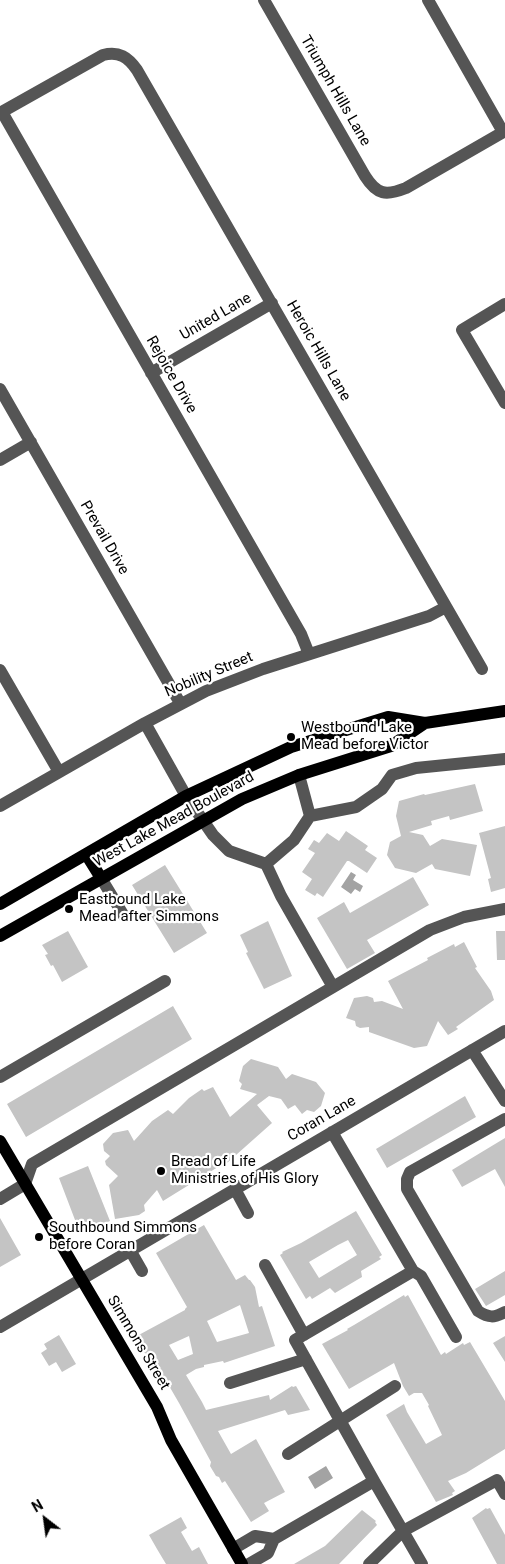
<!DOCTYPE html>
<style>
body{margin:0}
#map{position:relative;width:505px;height:1564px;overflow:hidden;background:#fff;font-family:Roboto,sans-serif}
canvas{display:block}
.north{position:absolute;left:20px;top:1494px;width:50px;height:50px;-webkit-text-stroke:4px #fff;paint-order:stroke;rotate:330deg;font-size:14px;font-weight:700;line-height:20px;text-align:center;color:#000}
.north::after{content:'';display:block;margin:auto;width:18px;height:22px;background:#000;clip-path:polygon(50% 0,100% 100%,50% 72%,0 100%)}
</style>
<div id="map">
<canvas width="505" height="1564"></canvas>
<div class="north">N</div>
</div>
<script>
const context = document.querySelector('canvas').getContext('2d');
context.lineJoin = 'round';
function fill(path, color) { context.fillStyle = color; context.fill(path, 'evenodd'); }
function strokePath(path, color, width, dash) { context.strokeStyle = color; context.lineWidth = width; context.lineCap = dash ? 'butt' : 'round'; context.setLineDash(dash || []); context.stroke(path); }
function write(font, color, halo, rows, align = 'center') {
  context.font = font + ' Roboto,sans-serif'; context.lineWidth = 4.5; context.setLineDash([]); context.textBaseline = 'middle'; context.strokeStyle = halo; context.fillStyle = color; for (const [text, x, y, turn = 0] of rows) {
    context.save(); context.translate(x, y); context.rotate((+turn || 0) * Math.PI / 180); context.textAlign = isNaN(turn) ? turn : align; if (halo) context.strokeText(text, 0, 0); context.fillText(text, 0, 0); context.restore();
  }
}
const water = new Path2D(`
 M351 872 356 875 353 880 363 886 360 892 355 889 351 894 341 887Z
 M326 1466 333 1478 315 1489 308 1477Z`);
const building = new Path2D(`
 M475 784 483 811 450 820 449 816 431 821 432 825 409 832 423 835 430 846 442 839 477 845 470 876 435 869 432 864 416 873 395 868 387 855 390 842 401 836 396 816 399 801 424 794 425 795Z
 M505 826V888L491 892 488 879 491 878 479 833Z
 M346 831 368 846 365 850 377 858 367 873 349 861H347L323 897 317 893 315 896 305 890 312 879 302 872 315 853 308 849 314 840 319 843 327 833 339 841Z
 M165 865 207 933 174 953 132 885Z
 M413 877 429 905 367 940 375 953 347 969 317 918 344 902 350 913Z
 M268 921 292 976 264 989 246 953 248 952 240 935Z
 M68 931 88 967 62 982 53 965 51 966 45 955 48 954 42 945Z
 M496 931H505V960H497Z
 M464 942 477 967 475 968 491 991 494 1000 456 1027 458 1029 448 1035 438 1021 427 1046 414 1048 369 1032V1027L360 1028 356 1026 355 1021 346 1018 354 998 367 996 373 998 374 1002 382 1001 403 1009 388 981 428 960 427 958 454 944 455 947Z
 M173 1006 192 1039 26 1137 7 1104Z
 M251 1059 278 1067 286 1079 292 1074 316 1082 325 1093 321 1106 314 1112 307 1110 302 1114 295 1105 288 1109 281 1099 269 1096 257 1105 272 1123 227 1163 226 1162 163 1201 157 1190 144 1205 145 1211 139 1215 115 1219 109 1185 118 1176 106 1165 105 1161 110 1156 104 1151 103 1144 113 1133 128 1130 134 1141 152 1121 168 1110 173 1114 189 1098 202 1089 204 1091 213 1087 230 1117 257 1094 240 1089 242 1084 239 1081 243 1066Z
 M465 1096 476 1117 387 1168 376 1149Z
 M505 1138V1187L495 1169 462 1187 452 1170Z
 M88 1166 110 1221 80 1233 59 1178Z
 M356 1211 382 1255 379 1257 381 1259 361 1271 362 1277 335 1293 330 1288 312 1299 310 1296 306 1299 280 1255 283 1253 282 1252 301 1243ZM348 1240 357 1255 319 1278 309 1262 338 1245Z
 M0 1218 21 1255 0 1267Z
 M204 1225 236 1280 245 1275 249 1280H250L255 1287 259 1307 262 1306 275 1346 224 1363 223 1361 204 1365V1367L196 1369 186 1375 202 1402 206 1410 269 1395 270 1400 292 1386 293 1387 296 1386 310 1410 288 1415 285 1410 218 1431 231 1454 256 1439 285 1492 264 1503 269 1511 251 1522 225 1481 222 1483 219 1477 216 1476 210 1466 211 1462 179 1403 150 1353 146 1355 144 1352 143 1353 135 1337 185 1310V1309L187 1307 156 1253ZM240 1305 249 1333 217 1342 207 1321ZM189 1336 193 1354 178 1360 169 1345Z
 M505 1271V1295L486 1306 475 1289Z
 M404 1295 405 1297 408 1295 441 1355 445 1352 446 1354 463 1343 464 1345 470 1342 505 1401V1449L466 1473 448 1481 455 1491 452 1493 453 1495 436 1502 386 1415 404 1404 407 1412 426 1444 442 1435 428 1406 429 1405 422 1393H414L409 1396 403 1386 394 1363 349 1389 322 1344 348 1330 347 1329 354 1325Z
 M59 1335 76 1364 62 1372 56 1362 49 1366 41 1353 47 1349 44 1344Z
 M505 1336V1362L493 1343Z
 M486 1508 487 1509 490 1508 505 1535V1564H497L472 1518Z
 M362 1510 376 1521 375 1522 377 1525 339 1564H294L325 1546Z
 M181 1517 187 1528 181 1532 192 1551 199 1547 208 1564H166L157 1549 149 1535Z`);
const minor = new Path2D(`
 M264 0 365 176C377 195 386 196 406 188L505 131
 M428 0 503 132
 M2 112 301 634 309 654
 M0 113 103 55C119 51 128 57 137 70L482 669
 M505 304 462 330 505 403
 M151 373 272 303
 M0 389 180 703
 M0 460 31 442
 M0 670 59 772
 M145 723 186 796 213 835 229 851 266 864 281 896 333 987
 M299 775 310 816 356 807 382 789 392 775 416 768 505 759
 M0 806 145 723 206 691 263 669 429 616 446 607
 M266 864 294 840 310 816
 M101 878 124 916
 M472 1050 505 1101
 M0 1077 165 981
 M505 1119 410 1172 407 1179V1189L478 1311C489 1318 494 1318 505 1312
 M332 1132 413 1271 421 1276 456 1337
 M235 1189 248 1213
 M0 1199 25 1184 32 1164 430 930 464 917 505 909
 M130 1250 142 1271
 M265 1265 304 1335
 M0 1327 505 1031
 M230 1383 306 1359
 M288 1454 395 1386
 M374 1481 422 1564
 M233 1549 255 1536 274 1539
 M249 1564 268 1553 274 1539 374 1481 295 1340 413 1271
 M369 1564 403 1531 497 1480 505 1494`);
const major = new Path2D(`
 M86 854 101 878
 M0 904 186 796 291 747 388 717 425 723 505 711
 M0 936 242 799 299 775 391 746 425 723
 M0 1141 157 1407 171 1440 242 1564`);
const markers = [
 [291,737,5,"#000"],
 [69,909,5,"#000"],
 [161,1171,5,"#000"],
 [39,1237,5,"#000"]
];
const streetNames = [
 ["Triumph Hills Lane",335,91,60],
 ["United Lane",216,317,-30],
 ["Heroic Hills Lane",318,351,60],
 ["Rejoice Drive",171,375,60],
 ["Prevail Drive",104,538,60],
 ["Nobility Street",209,675,-23],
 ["West Lake Mead Boulevard",174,820,-29],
 ["Coran Lane",322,1119,-30],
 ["Simmons Street",138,1343,59]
];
const poiNames = [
 ["Westbound Lake",301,728],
 ["Mead before Victor",301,745],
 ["Eastbound Lake",79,900],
 ["Mead after Simmons",79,917],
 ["Bread of Life",171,1162],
 ["Ministries of His Glory",171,1179],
 ["Southbound Simmons",49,1228],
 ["before Coran",49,1245]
];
fill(water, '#a3a3a3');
fill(building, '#c4c4c4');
strokePath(minor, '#555', 12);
strokePath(major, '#000', 12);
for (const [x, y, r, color] of markers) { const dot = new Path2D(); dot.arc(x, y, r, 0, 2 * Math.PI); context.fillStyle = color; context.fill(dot); strokePath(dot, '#fff', 2); }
write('15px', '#000', '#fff', streetNames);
write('15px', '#000', '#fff', poiNames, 'left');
</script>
